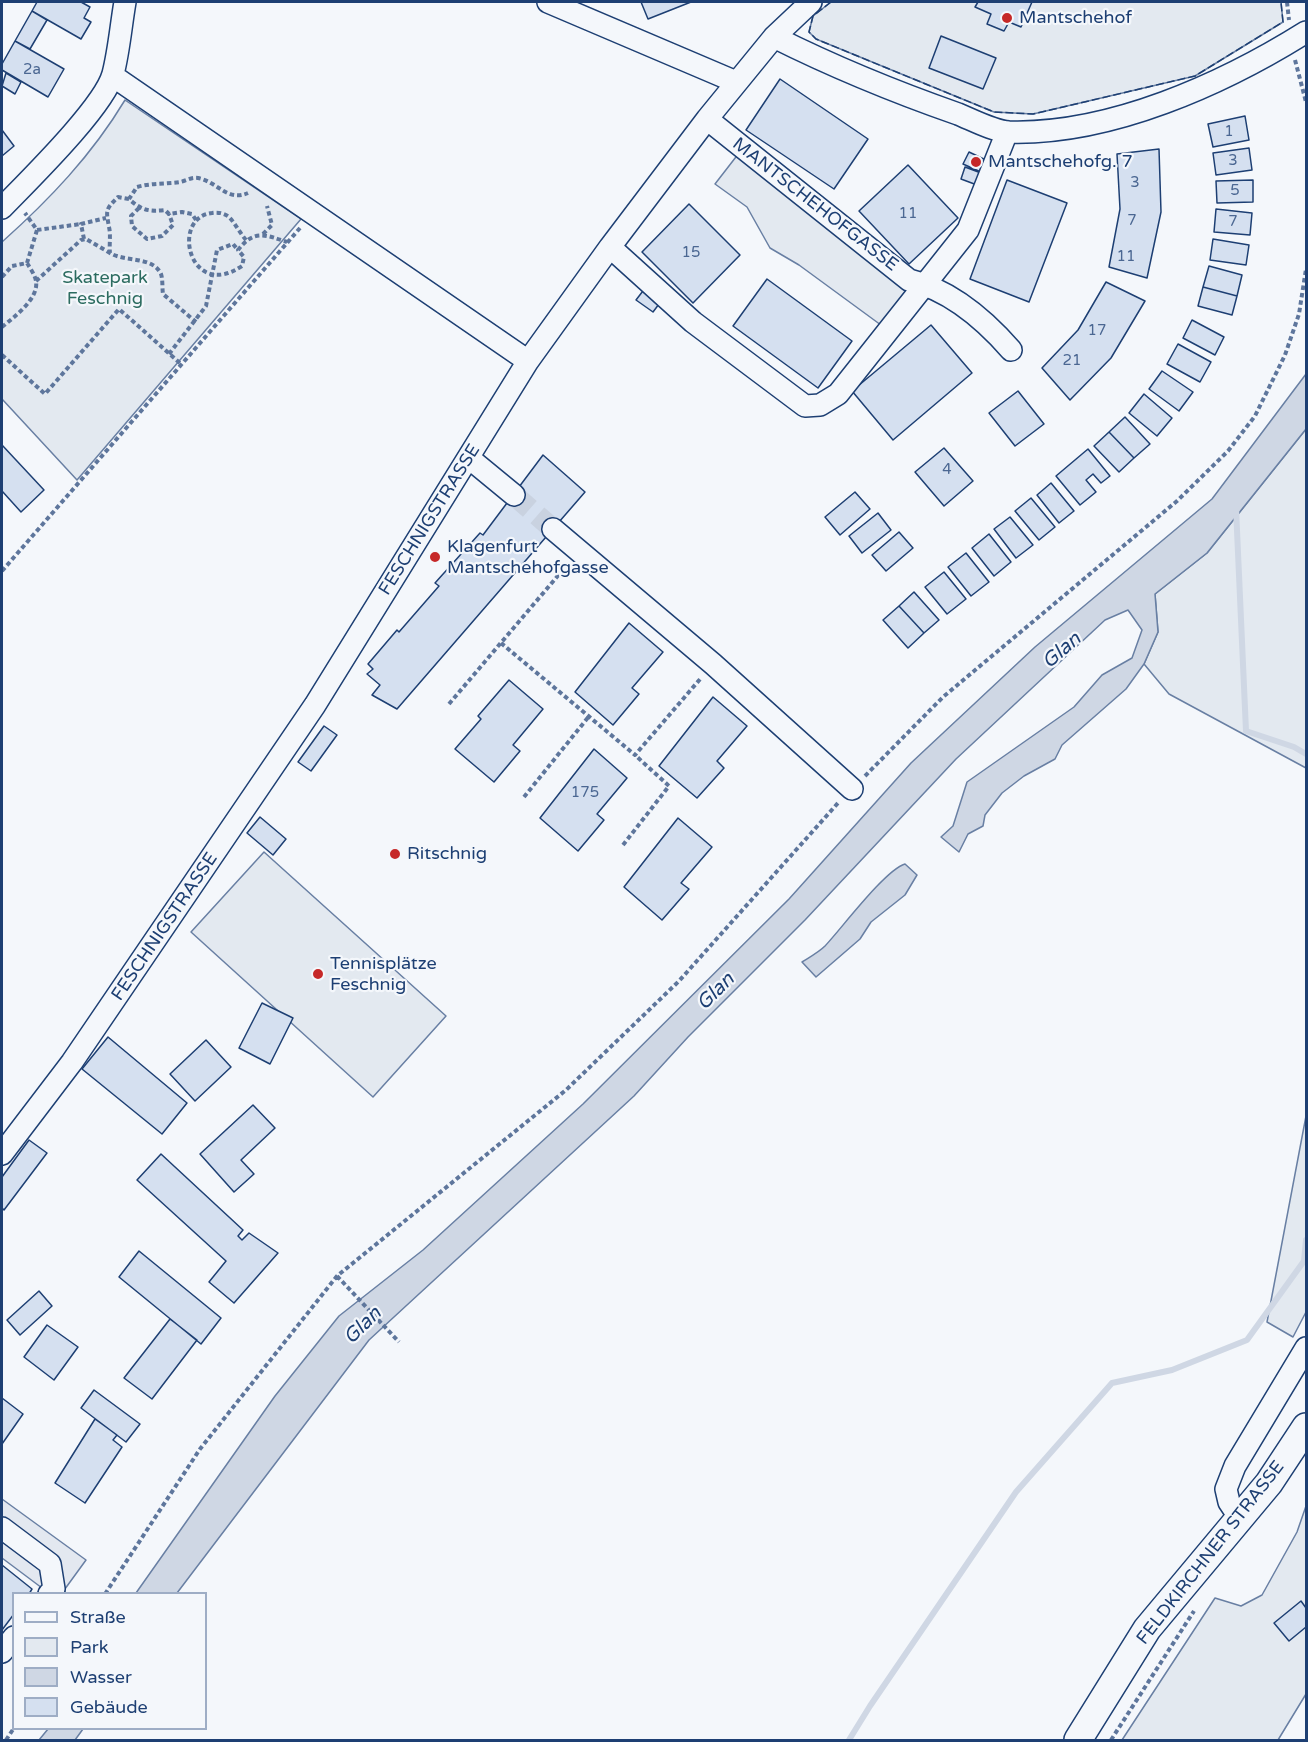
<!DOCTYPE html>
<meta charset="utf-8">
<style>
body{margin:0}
#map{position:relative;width:1308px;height:1742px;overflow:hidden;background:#f4f7fb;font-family:"Varela Round",sans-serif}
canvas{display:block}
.frame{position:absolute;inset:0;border:3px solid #1d3f73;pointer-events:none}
.legend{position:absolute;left:12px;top:1592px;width:195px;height:138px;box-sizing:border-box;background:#f4f7fb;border:2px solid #9eadc5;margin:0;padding:8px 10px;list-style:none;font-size:18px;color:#1d3f73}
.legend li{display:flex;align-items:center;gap:12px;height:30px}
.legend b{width:30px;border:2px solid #9eadc5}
</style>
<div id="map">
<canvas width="1308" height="1742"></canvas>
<div class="frame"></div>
<ul class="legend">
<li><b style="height:8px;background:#f4f7fb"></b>Straße</li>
<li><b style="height:16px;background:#e3e9f0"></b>Park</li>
<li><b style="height:16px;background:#cfd7e4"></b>Wasser</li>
<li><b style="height:16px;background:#d5e0f0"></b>Gebäude</li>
</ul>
</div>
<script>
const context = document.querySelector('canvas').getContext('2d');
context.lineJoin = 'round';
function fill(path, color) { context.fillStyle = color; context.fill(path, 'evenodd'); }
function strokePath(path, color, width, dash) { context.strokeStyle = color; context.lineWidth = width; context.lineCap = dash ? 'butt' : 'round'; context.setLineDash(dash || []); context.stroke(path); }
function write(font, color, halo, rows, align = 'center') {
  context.font = font + ' "Varela Round",sans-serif'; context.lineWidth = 4.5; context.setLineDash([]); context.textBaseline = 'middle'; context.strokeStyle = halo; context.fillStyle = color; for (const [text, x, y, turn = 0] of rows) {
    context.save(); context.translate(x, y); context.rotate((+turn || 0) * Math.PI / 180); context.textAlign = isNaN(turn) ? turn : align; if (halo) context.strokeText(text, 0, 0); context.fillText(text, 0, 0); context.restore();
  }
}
const green = new Path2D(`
 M831 2H1281L1283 22 1195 76 1033 114 994 112 816 39 809 32 813 16Z
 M125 100 301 219 77 480 2 399V242C49 200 92 155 125 100Z
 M739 153 907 290 885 328 799 265 770 248 747 207 715 184Z
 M1306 429V768L1169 694 1144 664 1158 632 1155 594 1207 553Z
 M264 852 446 1016 373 1097 191 932Z
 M1306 1116V1312L1293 1337 1267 1322Z
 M1306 1506V1694L1278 1740H1122L1215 1598 1241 1606 1262 1595 1297 1532Z`);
const parking = new Path2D(`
 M2 1499 86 1560 62 1593 50 1594 2 1558Z`);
const water = new Path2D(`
 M1306 374V429L1207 553 1155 594 1158 632 1144 664 1126 689 1062 745 1055 759 1024 776 1002 793 985 815 983 826 968 834 959 852 941 837 953 826 967 782 1074 707 1102 675 1132 658 1142 630 1128 610 1105 620 956 759 805 920 688 1037 634 1096 369 1340 177 1593H136L275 1396 339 1316 423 1250 583 1104 789 899 911 763 1035 647 1212 499Z
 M905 864 917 875 905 895 871 922 860 939 816 977 802 962C810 957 819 952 825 946 842 928 885 870 905 864Z
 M48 1729V1728L83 1729 75 1740H39Z`);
const stream = new Path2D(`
 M1236 508 1246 731 1294 747 1306 754
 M849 1740 870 1706 1016 1492 1112 1383 1172 1370 1247 1340 1304 1261 1306 1240`);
const building = new Path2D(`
 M37 2H81L90 7 84 18 91 22 81 39 32 11Z
 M641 2H691L648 19Z
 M978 2H1032L1021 27 1009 22 1004 31 987 24 991 14 975 7Z
 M32 11 47 20 30 49 15 41Z
 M941 36 996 58 983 89 929 68Z
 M15 41 64 69 48 97 2 70V64Z
 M6 73 21 82 15 94 2 86Z
 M780 79 868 139 834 189 746 130Z
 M1245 116 1249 140 1213 147 1208 124Z
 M2 130 14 146 2 156Z
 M1249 148 1252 170 1216 175 1213 153Z
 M1159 149 1161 212 1147 278 1109 267 1120 209 1117 154Z
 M969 152 988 161 983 173 963 164Z
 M908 165 958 218 909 264 859 211Z
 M965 167 981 173 977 185 961 179Z
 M1007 180 1067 203 1029 302 970 279Z
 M1253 180V202L1217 203 1216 181Z
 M689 204 740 255 693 303 642 252Z
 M1216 209 1252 213 1250 235 1214 232Z
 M1213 239 1249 245 1246 265 1210 260Z
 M1209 266 1242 275 1237 296 1203 287Z
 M767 279 852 341 818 388 733 326Z
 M1106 282 1145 301 1111 358 1070 400 1042 368 1078 330Z
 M646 287 662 300 653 312 636 300Z
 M1203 287 1237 296 1232 315 1198 306Z
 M1192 320 1224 337 1215 355 1183 338Z
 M931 325 972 373 893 440 852 391Z
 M1178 344 1211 362 1200 382 1167 364Z
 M1162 371 1193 392 1179 411 1149 389Z
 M1018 391 1044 424 1015 446 989 413Z
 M1144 394 1172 418 1157 436 1129 413Z
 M1125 417 1150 444 1134 458 1109 432Z
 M1109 432 1134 458 1119 472 1094 446Z
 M2 445 44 490 21 512 2 491Z
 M944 448 973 481 944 506 915 472Z
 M1088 449 1110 476 1101 483 1093 474 1086 480 1096 492 1080 505 1056 476Z
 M543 455 585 492 397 709 372 695 380 685 367 674 373 669 368 664 397 630 399 632 439 586 435 583 480 533 483 535Z
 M1051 483 1074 511 1059 523 1037 495Z
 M855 492 870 509 840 535 825 517Z
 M1031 498 1055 527 1039 540 1015 511Z
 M878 513 891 530 862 553 849 536Z
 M1010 517 1033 545 1016 558 994 529Z
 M899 532 913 548 886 571 872 555Z
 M989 534 1011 562 994 576 972 548Z
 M966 553 989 582 971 596 948 567Z
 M944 572 966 599 947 614 925 587Z
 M914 592 939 620 924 633 899 606Z
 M899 606 924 633 908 648 883 620Z
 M629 623 663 652 632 688 639 694 613 725 575 692Z
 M509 680 543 709 513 745 520 751 494 782 455 749 481 719 478 716Z
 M713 697 747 726 717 761 724 768 697 798 659 766Z
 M324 726 337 735 311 771 298 762Z
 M594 749 627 778 597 814 604 820 578 851 540 818Z
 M260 817 286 839 273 855 247 833Z
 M678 818 712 847 681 883 689 889 662 920 624 887Z
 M262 1003 293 1018 270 1064 239 1048Z
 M108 1037 187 1103 162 1134 82 1069Z
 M206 1040 231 1067 195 1101 170 1074Z
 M253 1105 275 1128 241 1160 254 1174 234 1192 200 1154Z
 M29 1140 47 1153 4 1210 2 1208V1177Z
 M161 1154 243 1230 238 1236 242 1240 249 1233 278 1253 234 1303 209 1282 226 1261 137 1180Z
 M139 1251 221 1318 201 1344 119 1277Z
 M39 1291 52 1306 20 1335 7 1320Z
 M170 1319 197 1340 152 1399 124 1378Z
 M47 1325 78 1347 54 1380 24 1357Z
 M94 1390 140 1424 126 1442 81 1408Z
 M2 1398 23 1414 2 1444Z
 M95 1419 117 1435 113 1440 122 1447 85 1503 55 1483Z
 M2 1565 32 1589 29 1594H14V1614L2 1630Z
 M1301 1601 1306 1608V1627L1289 1641 1274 1623Z`);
const minorTunnel = new Path2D(`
 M514 495 553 529`);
const path = new Path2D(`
 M1287 2 1289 20
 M1295 60 1306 102
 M129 199 118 197C105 210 106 210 109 227 111 235 109 245 110 253 124 262 153 256 161 274 163 280 162 288 163 294L196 322
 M139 208 131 216 132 226 147 239 162 236 173 225 169 214
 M196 220 192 214 182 212 169 214 165 210C149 212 141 210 129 199L137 187C151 183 166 184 180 182 186 181 191 177 198 178 218 182 227 202 248 193
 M37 230 81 224
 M263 234 272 225 267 206
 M84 239 81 224 106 218
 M246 240C240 233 235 223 229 217 224 213 218 212 212 213 170 217 189 302 242 266L244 257 238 250C254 229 266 235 287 242
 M2 277 12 266 27 263 37 230 25 213
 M36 281 81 240 86 239 110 253
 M2 327C14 317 39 299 36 281 35 275 30 268 27 263
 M169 354 206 306 217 250 233 244 238 250
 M2 355 45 394 119 309 181 364
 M2 571 300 228
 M501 643 635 755 701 678
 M449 704 567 565
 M865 776 943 697 1177 501 1228 451 1255 416 1285 355 1299 314 1306 269
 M524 797 590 715
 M623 845 669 786 635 755
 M337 1276 399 1342
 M105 1594 200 1449 337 1276 566 1090 679 981 838 803
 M6 1740 14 1728
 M1111 1740 1194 1611`);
const minor = new Path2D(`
 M548 2 736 82
 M774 37C834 67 895 92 958 114 973 120 993 131 1009 132 1110 135 1223 84 1306 32
 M113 76 528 361
 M707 119 909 280C950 290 984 319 1011 350
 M2 208C28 181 104 107 113 74 119 51 121 25 125 2
 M610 247 693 322 805 406 820 405 838 394 968 230 1007 132
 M469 458 514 495
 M553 529 713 664 852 789
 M2 1154 72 1062 315 705 528 361 610 247 707 119 774 37 811 2
 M1239 1517 1229 1502 1226 1489 1235 1466 1306 1348
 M2 1528 50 1564 54 1589 49 1594
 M2 1652 14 1637`);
const major = new Path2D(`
 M1078 1740 1147 1629 1269 1483 1306 1427`);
const fence = new Path2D(`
 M831 2 813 16 809 32 816 39 994 112 1033 114 1195 76 1283 22 1281 2`);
const markers = [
 [1007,18,6,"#c62828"],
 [976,162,6,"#c62828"],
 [435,557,6,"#c62828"],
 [395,854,6,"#c62828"],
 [318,974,6,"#c62828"]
];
const numberNames = [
 ["2a",32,70],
 ["1",1229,132],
 ["3",1233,161],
 ["3",1135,183],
 ["5",1235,191],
 ["11",908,214],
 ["7",1132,221],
 ["7",1233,222],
 ["15",691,253],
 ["11",1126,257],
 ["17",1097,331],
 ["21",1072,361],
 ["4",947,470],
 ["175",585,793]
];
const poiNames = [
 ["Mantschehof",1019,18],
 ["Mantschehofg. 7",988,162],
 ["Klagenfurt",447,547],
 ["Mantschehofgasse",447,568],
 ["Ritschnig",407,854],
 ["Tennisplätze",330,964],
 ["Feschnig",330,985]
];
const streetNames = [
 ["MANTSCHEHOFGASSE",815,205,38],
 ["FESCHNIGSTRASSE",430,520,-58],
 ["FESCHNIGSTRASSE",165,927,-56],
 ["FELDKIRCHNER STRASSE",1211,1553,-52]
];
const parkNames = [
 ["Skatepark",105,278],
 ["Feschnig",105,299]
];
const waterNames = [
 ["Glan",1062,651,-41],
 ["Glan",716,992,-45],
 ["Glan",363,1326,-45]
];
fill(green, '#e3e9f0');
strokePath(green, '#687fa3', 1.5);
fill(parking, '#e3e8f0');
strokePath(parking, '#687fa3', 1.5);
fill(water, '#cfd7e4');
strokePath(water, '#687fa3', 1.5);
strokePath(stream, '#cfd7e4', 6);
fill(building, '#d5e0f0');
strokePath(building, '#1d3f73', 1.5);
strokePath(minorTunnel, '#c9d2e0', 21, [21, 10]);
strokePath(minor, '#1d3f73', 24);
strokePath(major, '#1d3f73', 30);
strokePath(path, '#5e769c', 4, [4.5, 3]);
strokePath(minor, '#f4f7fb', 21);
strokePath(major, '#f4f7fb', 27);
strokePath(fence, '#1d3f73', 1.5, [8, 3]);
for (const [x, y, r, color] of markers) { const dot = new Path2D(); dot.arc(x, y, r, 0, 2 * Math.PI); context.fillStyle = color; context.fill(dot); strokePath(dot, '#f4f7fb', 2); }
write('15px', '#4b6792', null, numberNames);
write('18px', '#1d3f73', '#f4f7fb', poiNames, 'left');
write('18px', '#1d3f73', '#f4f7fb', streetNames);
write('18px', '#2c6c60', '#f4f7fb', parkNames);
write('italic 20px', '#1d3f73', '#f4f7fb', waterNames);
</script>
